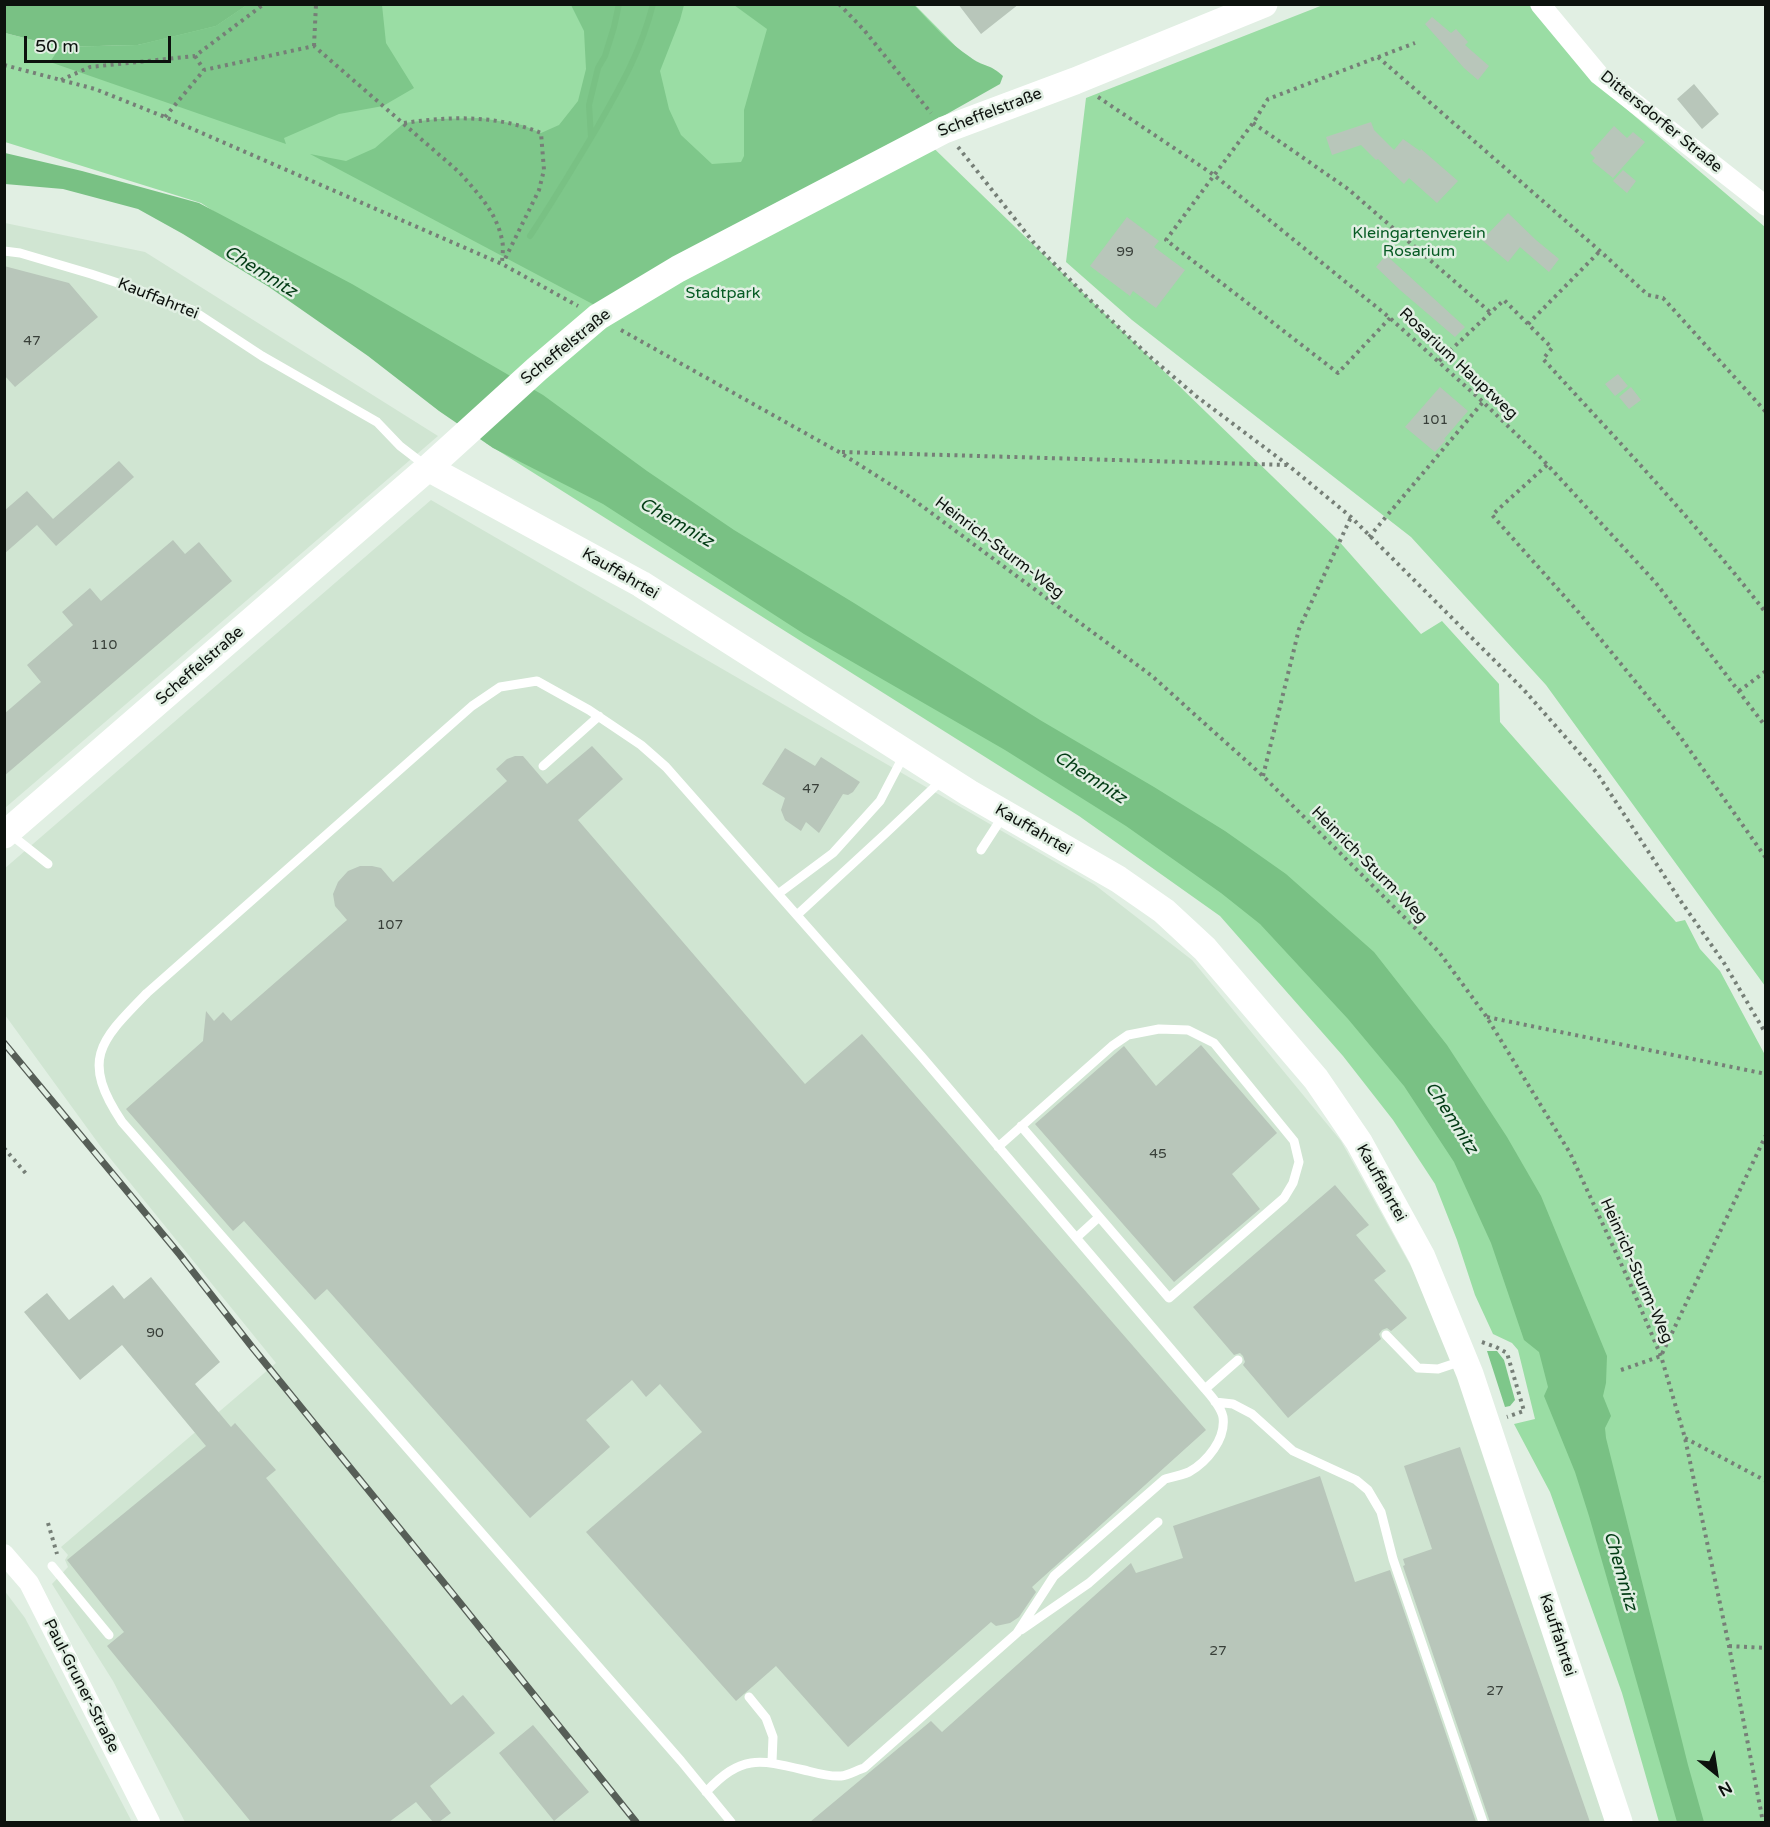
<!DOCTYPE html>
<meta charset="utf-8">
<style>
body{margin:0}
#map{position:relative;width:1770px;height:1827px;overflow:hidden;background:#e1efe3;font-family:"Varela Round",sans-serif}
canvas{display:block}
.frame{position:absolute;inset:0;border:6px solid #0d120e;pointer-events:none}
.north{position:absolute;left:1686px;top:1743px;width:60px;height:60px;-webkit-text-stroke:4px #e1efe3;paint-order:stroke;rotate:150deg;font-size:16px;font-weight:700;line-height:24px;text-align:center;color:#0d120e}
.north::after{content:'';display:block;margin:auto;width:21px;height:27px;background:#0d120e;clip-path:polygon(50% 0,100% 100%,50% 72%,0 100%)}
.scale{position:absolute;left:24px;top:36px;width:147px;height:27px;box-sizing:border-box;border:3px solid #0d120e;border-top:0;padding-left:8px;font-size:18px;line-height:21px;white-space:nowrap;color:#0d120e;-webkit-text-stroke:4px #e1efe3;paint-order:stroke}
</style>
<div id="map">
<canvas width="1770" height="1827"></canvas>
<div class="frame"></div>
<div class="north">N</div>
<div class="scale">50 m</div>
</div>
<script>
const context = document.querySelector('canvas').getContext('2d');
context.lineJoin = 'round';
function fill(path, color) { context.fillStyle = color; context.fill(path, 'evenodd'); }
function strokePath(path, color, width, dash) { context.strokeStyle = color; context.lineWidth = width; context.lineCap = dash ? 'butt' : 'round'; context.setLineDash(dash || []); context.stroke(path); }
function write(font, color, halo, rows, align = 'center') {
  context.font = font + ' "Varela Round",sans-serif'; context.lineWidth = 5; context.setLineDash([]); context.textBaseline = 'middle'; context.strokeStyle = halo; context.fillStyle = color; for (const [text, x, y, turn = 0] of rows) {
    context.save(); context.translate(x, y); context.rotate((+turn || 0) * Math.PI / 180); context.textAlign = isNaN(turn) ? turn : align; if (halo) context.strokeText(text, 0, 0); context.fillText(text, 0, 0); context.restore();
  }
}
const built = new Path2D(`
 M5 223 145 252 438 436 5 808Z
 M431 500 1095 885 1192 960 1341 1141 1432 1304 1612 1822H185L113 1681 52 1584 68 1567 65 1560 68 1555 61 1547 276 1363 101 1147 5 1015 4 869Z
 M4 1590 25 1618 132 1822H5Z`);
const green = new Path2D(`
 M247 4 915 5 994 85 915 130 1337 539 1421 634 1442 621 1499 684 1500 722 1676 922 1685 920 1700 949 1720 971 1765 1055V1822H1659L1622 1693 1550 1492 1514 1424 1535 1419 1518 1350 1512 1343 1493 1334 1475 1295 1457 1240 1435 1184 1393 1120 1343 1056 1220 916 1079 816 486 443 491 391 201 203 5 142V33L60 47 138 45Z
 M1323 5H1534L1590 78 1765 227V986L1546 685 1411 537 1132 320 1066 262 1086 98Z`);
const forest = new Path2D(`
 M247 5H382L386 43 414 88 383 106 339 114 284 138 286 144 50 62 60 47 138 45 216 26Z
 M571 5H684L680 20 660 71 669 109 681 135 712 164 741 162 744 156V110L767 29 734 5H914C932 24 949 43 970 57 983 67 991 64 1003 76L1000 84 602 309 310 154 346 161 375 148 404 123 437 119 481 118 522 125 541 133 559 125 578 101 586 69 584 31Z
 M1487 1351H1497L1504 1360 1515 1400 1510 1406 1505 1407Z`);
const water = new Path2D(`
 M5 4H247V5L216 26 138 45 60 47 5 33Z
 M5 153 82 171 199 203 352 284 543 395 647 471 734 530 854 603 1040 720 1154 787 1225 831 1286 874 1374 952 1447 1045 1507 1137 1541 1196 1607 1356 1606 1383 1603 1396 1611 1416 1605 1428 1606 1438 1688 1765 1704 1822H1677L1589 1516 1575 1472 1544 1396 1548 1387 1539 1352 1524 1340 1491 1243 1454 1162 1404 1086 1348 1019 1260 924 1221 893 1126 826 1005 750 804 634 603 504 493 448 439 411 368 356 269 287 183 234 138 209 63 189 5 184Z`);
const stream = new Path2D(`
 M591 137 589 105 598 68 605 56 614 27 619 4
 M530 236C554 200 576 163 598 126 622 84 641 51 653 4`);
const building = new Path2D(`
 M958 4H1019L981 34Z
 M1432 17 1451 33 1456 29 1468 42 1465 45 1489 66 1478 80 1464 68 1425 24Z
 M1694 84 1719 114 1702 129 1677 99Z
 M1371 122 1374 130 1394 150 1403 139 1420 151 1421 149 1458 181 1437 203 1409 178 1404 184 1378 159 1376 160 1361 145 1332 155 1326 137Z
 M1614 126 1627 138 1633 132 1645 142 1613 178 1592 161 1595 158 1590 153Z
 M1623 170 1636 181 1627 193 1613 181Z
 M1508 213 1536 240 1559 259 1549 272 1520 247 1508 262 1482 240Z
 M1127 217 1159 241 1154 247 1185 270 1156 308 1133 291 1130 296 1090 266Z
 M1386 255 1465 327 1455 337 1400 290 1376 267Z
 M4 266 69 283 98 317 15 387 4 375Z
 M1618 374 1628 386 1615 396 1605 384Z
 M1440 387 1468 411 1444 439 1446 440 1435 452 1405 427Z
 M1631 387 1641 400 1629 409 1619 397Z
 M119 461 134 477 56 546 37 525 4 554V511L27 491 53 519Z
 M173 540 185 554 199 542 232 581 4 776V714L41 682 27 665 73 625 62 612 90 588 101 601Z
 M592 746 623 779 578 820 805 1084 862 1034 1206 1430 1032 1587 1036 1592 1019 1617 1010 1623 996 1626 991 1622 848 1747 776 1666 736 1701 586 1532 702 1432 660 1384 646 1397 632 1380 586 1420 610 1447 530 1518 327 1289 315 1300 244 1221 233 1231 126 1109 203 1041 206 1011 214 1021 223 1012 231 1021 347 920 335 906 333 894 338 882 348 871 360 866H372L381 868 393 882 507 781 496 769 507 759 515 756H523L547 784Z
 M785 748 815 766 821 757 860 782 853 792 848 795 843 794 819 833 806 822 801 831 785 820 781 810 785 798 762 784Z
 M1201 1045 1277 1133 1232 1174 1260 1209 1174 1282 1035 1124 1124 1046 1156 1086Z
 M1335 1185 1369 1225 1356 1235 1386 1271 1374 1280 1407 1318 1391 1331 1387 1328 1382 1330 1379 1334 1381 1339 1288 1418 1243 1365 1245 1362 1243 1356 1240 1353 1234 1355 1193 1307Z
 M151 1277 220 1362 195 1384 231 1427 235 1423 276 1470 266 1478 451 1705 463 1695 495 1733 430 1786 451 1813 439 1822H433L416 1802 389 1822H251L107 1646 124 1632 67 1560 206 1446 122 1345 80 1380 24 1312 47 1293 69 1320 113 1285 124 1299Z
 M1460 1447 1488 1530 1590 1822H1490L1403 1566 1405 1565 1403 1559 1432 1549 1404 1466Z
 M1320 1476 1355 1582 1390 1570 1476 1822H810L931 1721 942 1732 1131 1563 1136 1573 1183 1558 1173 1526Z
 M533 1725 589 1792 554 1821 499 1753Z`);
const path = new Path2D(`
 M839 4 864 30 931 113
 M314 46 316 4
 M195 56 204 70
 M1378 57 1600 251 1648 295 1663 298 1766 412
 M4 65 95 89 165 117 502 264 578 306
 M61 80 90 67 195 56 264 4
 M1098 97 1214 175 1390 318 1483 402 1543 460 1656 583 1766 727
 M165 117 204 70 314 46 459 172C477 192 497 213 502 240 504 248 502 257 502 264
 M404 123C451 116 497 115 541 133L544 170 539 190 504 261
 M1253 123 1348 189 1491 313
 M958 147 1034 243 1087 297 1148 355 1196 396 1288 465 1351 517 1524 690 1597 773 1680 900 1724 963 1766 1034
 M1390 318 1338 373 1166 240 1253 123 1268 99 1415 43
 M1528 324 1600 251
 M621 330 839 452 907 495 1152 676 1263 776 1439 952 1486 1016 1570 1153 1629 1281 1661 1356 1685 1438 1729 1646 1763 1822
 M1439 361 1504 300 1552 348 1543 359C1619 442 1697 524 1766 613
 M842 452 1287 465
 M1547 465 1492 515 1581 615 1679 735 1766 858
 M1369 537 1483 402
 M1739 691 1766 671
 M1263 776 1299 629 1351 517
 M1487 1017 1766 1074
 M4 1148 28 1176
 M1482 1342 1496 1347 1507 1353 1524 1411 1507 1417
 M1621 1370 1661 1356 1766 1135
 M1685 1438 1766 1481
 M48 1523 57 1554
 M1729 1646 1766 1648`);
const lane = new Path2D(`
 M4 251 20 253 91 274 136 289 192 310 262 356 377 422 400 446 426 466
 M543 766 599 716
 M10 834 48 864
 M981 850 1003 816
 M778 894 833 853 880 801 905 753
 M797 915 886 833 942 780
 M998 1147 1112 1046 1128 1035 1159 1029 1188 1030 1214 1043 1294 1141 1299 1162 1293 1183 1284 1198 1169 1298 1021 1126
 M1076 1238 1099 1217
 M1386 1335 1418 1368 1438 1369 1462 1361
 M1205 1389 1238 1360
 M1215 1402 1233 1404 1252 1414 1293 1451 1356 1480 1368 1490 1381 1512 1393 1559 1483 1822
 M52 1566 109 1635
 M1021 1630 1089 1583 1158 1522
 M749 1697 766 1718 773 1737 772 1762
 M706 1792C741 1755 758 1759 804 1770 816 1773 829 1777 841 1776 849 1775 857 1770 864 1768L1017 1633 1054 1576 1165 1479C1173 1477 1182 1475 1189 1472 1207 1462 1226 1439 1223 1417 1221 1407 1212 1397 1205 1389L922 1057 666 767 641 745 589 710 537 681 500 687 472 706 147 993C100 1041 80 1059 122 1122L681 1761 731 1822`);
const street = new Path2D(`
 M1540 4 1599 75 1766 206
 M4 1554 29 1583 150 1822`);
const secondary = new Path2D(`
 M428 468 641 584 969 793 1118 879 1164 911 1205 949 1316 1079 1359 1142 1422 1257 1470 1374 1619 1822
 M4 835 428 468 537 369 598 317 678 269 944 130 1075 81 1264 4`);
const rail = new Path2D(`
 M4 1043 180 1255 252 1347 461 1604 636 1822`);
const numberNames = [
 ["99",1125,252],
 ["47",32,341],
 ["101",1435,420],
 ["110",104,645],
 ["47",811,789],
 ["107",390,925],
 ["45",1158,1154],
 ["90",155,1333],
 ["27",1218,1651],
 ["27",1495,1691]
];
const streetNames = [
 ["Scheffelstraße",990,113,-21],
 ["Dittersdorfer Straße",1661,122,39],
 ["Kauffahrtei",158,299,22],
 ["Scheffelstraße",566,347,-39],
 ["Rosarium Hauptweg",1458,364,43],
 ["Heinrich-Sturm-Weg",999,548,37],
 ["Kauffahrtei",620,574,30],
 ["Scheffelstraße",200,666,-41],
 ["Kauffahrtei",1033,830,30],
 ["Heinrich-Sturm-Weg",1369,865,45],
 ["Kauffahrtei",1381,1183,61],
 ["Heinrich-Sturm-Weg",1636,1271,66],
 ["Kauffahrtei",1557,1635,72],
 ["Paul-Gruner-Straße",81,1686,63]
];
const parkNames = [
 ["Kleingartenverein",1419,234],
 ["Rosarium",1419,252],
 ["Stadtpark",723,294]
];
const waterNames = [
 ["Chemnitz",260,272,32],
 ["Chemnitz",676,523,30],
 ["Chemnitz",1090,778,33],
 ["Chemnitz",1451,1118,57],
 ["Chemnitz",1620,1571,74]
];
fill(built, '#d0e5d2');
fill(green, '#9adda4');
fill(forest, '#7ec78a');
fill(water, '#79c184');
strokePath(stream, '#79c184', 6);
fill(building, '#b8c6ba');
strokePath(path, '#767f77', 4, [3, 4.5]);
strokePath(lane, '#fff', 9);
strokePath(street, '#fff', 20);
strokePath(secondary, '#fff', 27);
strokePath(rail, '#565e57', 7);
strokePath(rail, '#e1efe3', 4.5, [14]);
write('14px', '#383f39', null, numberNames);
write('16px', '#0d120e', '#e1efe3', streetNames);
write('16px', '#075b24', '#e1efe3', parkNames);
write('italic 18px', '#033c15', '#e1efe3', waterNames);
</script>
